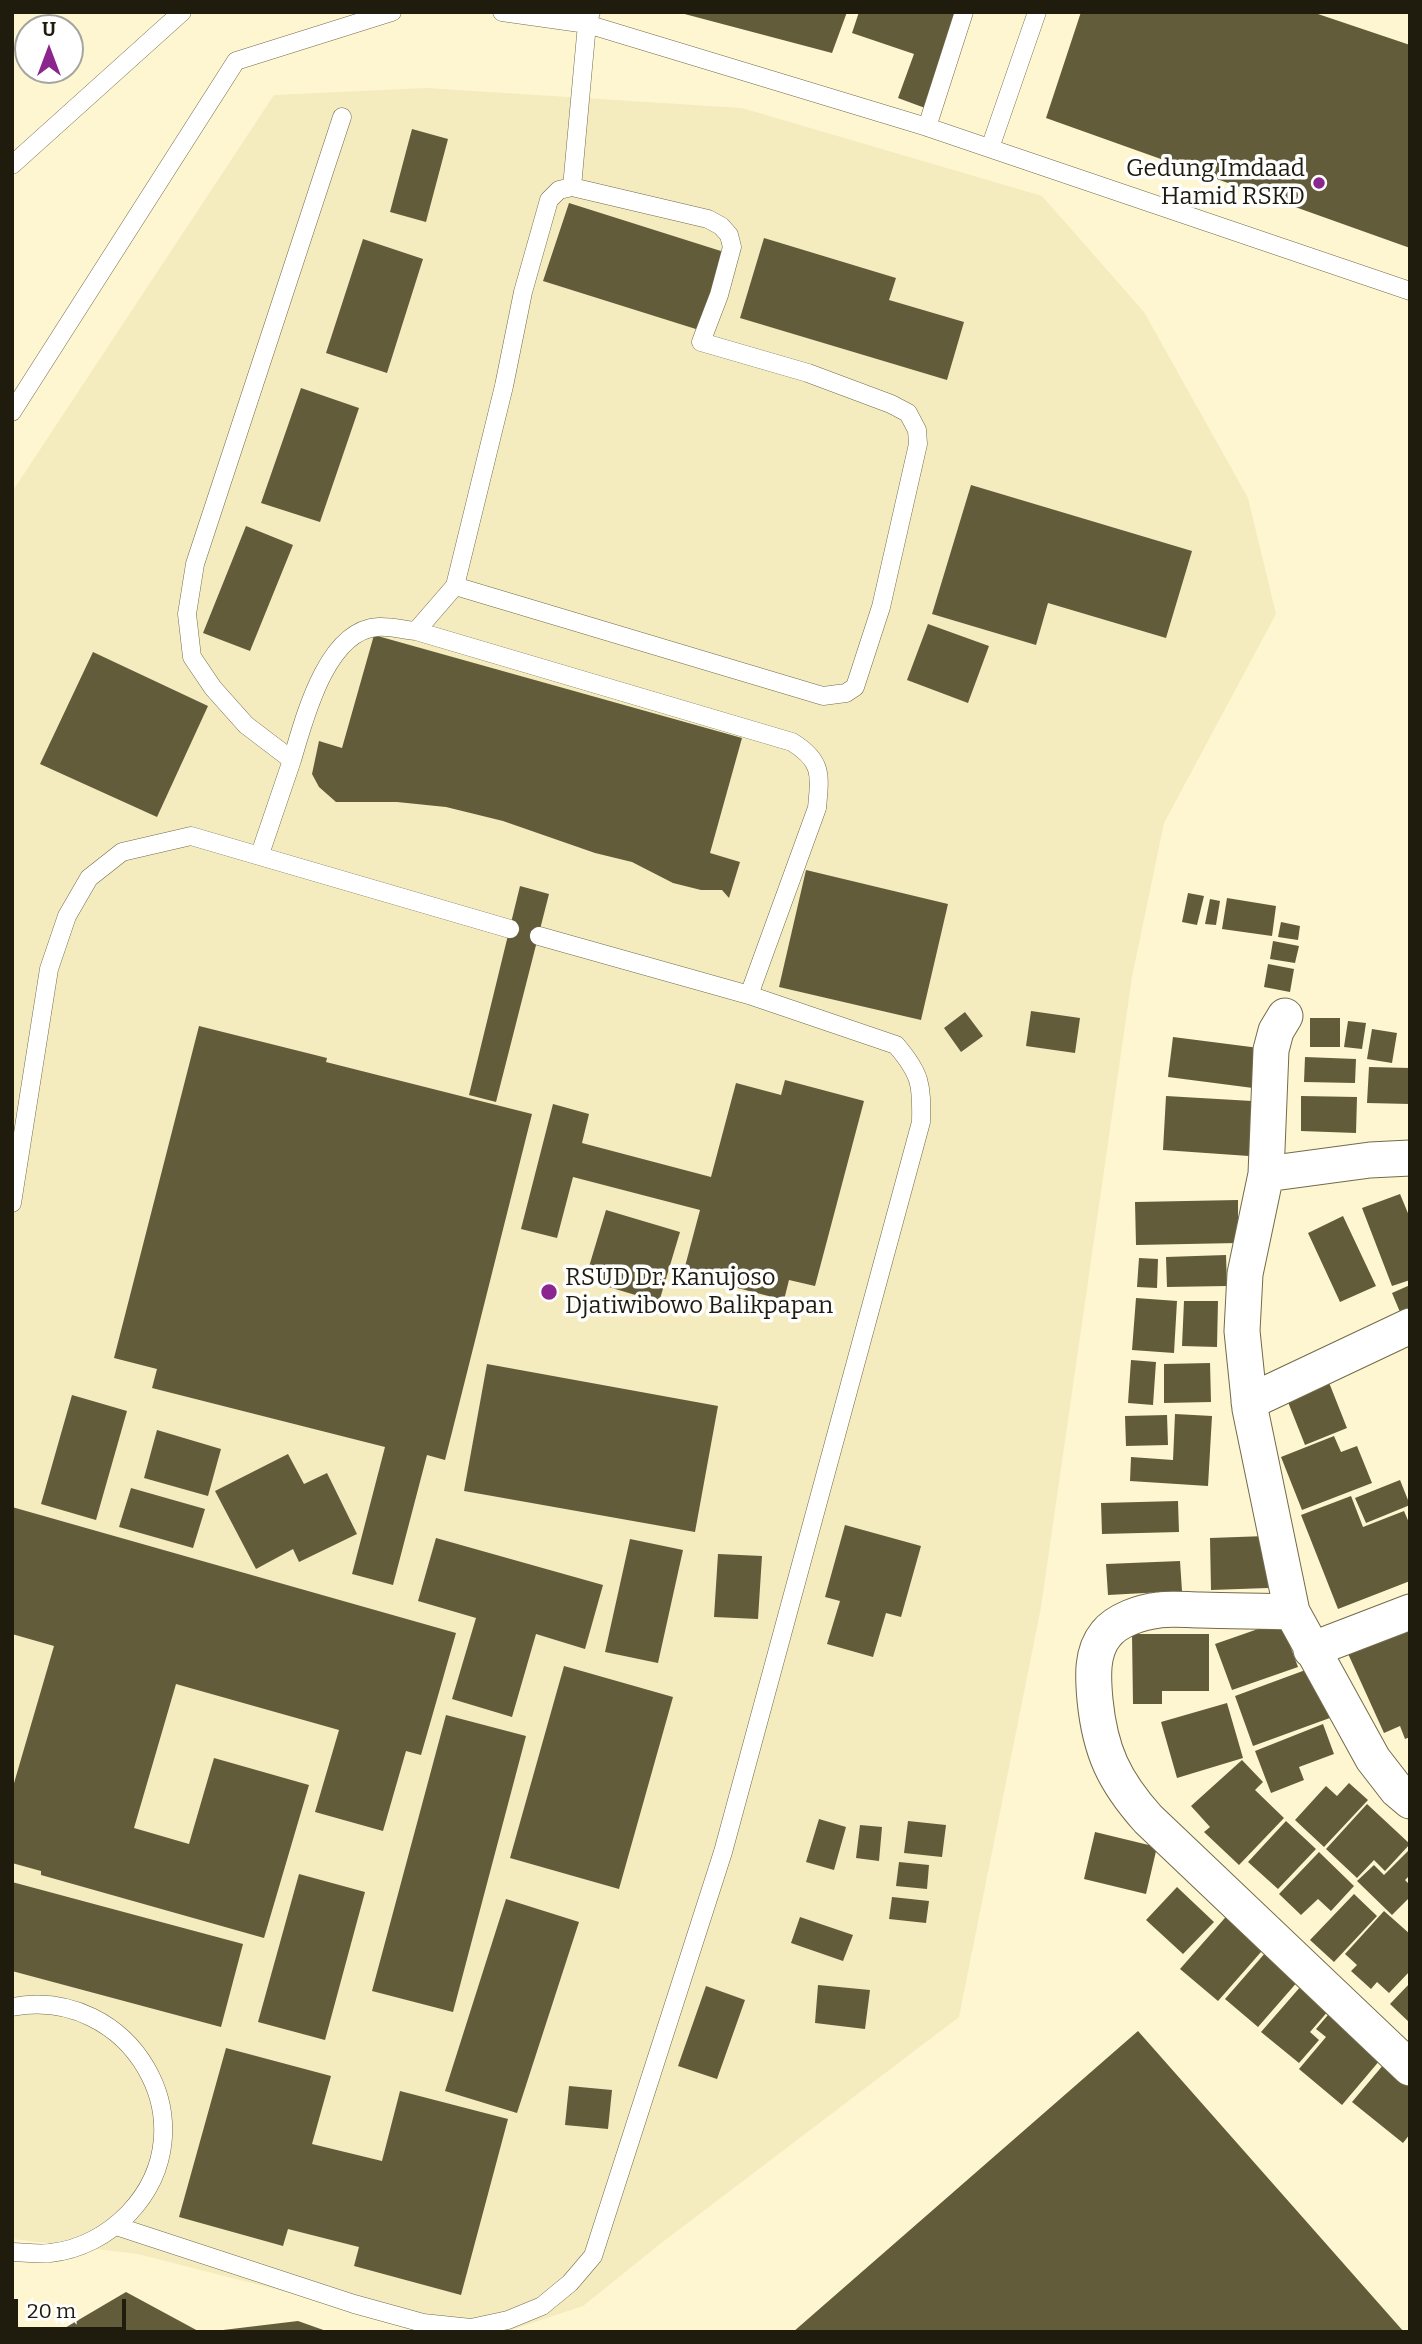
<!DOCTYPE html>
<style>
body{margin:0}
#map{position:relative;width:1422px;height:2344px;overflow:hidden;background:#fef6d0;font-family:Bitter,serif}
canvas{display:block}
.frame{position:absolute;inset:0;border:14px solid #1f1c0e;pointer-events:none}
.north{position:absolute;left:14px;top:14px;width:70px;height:70px;box-sizing:border-box;background:#fff;border:2px solid #a5a49f;border-radius:50%;rotate:0deg;font-size:19px;font-weight:700;line-height:28px;text-align:center;color:#1f1c0e}
.north::after{content:'';display:block;margin:auto;width:24px;height:32px;background:#8a268d;clip-path:polygon(50% 0,100% 100%,50% 72%,0 100%)}
.scale{position:absolute;left:14px;top:2299px;width:112px;height:32px;box-sizing:border-box;border:4px solid #1f1c0e;border-top:0;padding-left:9px;font-size:21px;line-height:24px;white-space:nowrap;color:#1f1c0e;-webkit-text-stroke:5px #fff;paint-order:stroke}
</style>
<div id="map">
<canvas width="1422" height="2344"></canvas>
<div class="frame"></div>
<div class="north">U</div>
<div class="scale">20 m</div>
</div>
<script>
const context = document.querySelector('canvas').getContext('2d');
context.lineJoin = 'round';
function fill(path, color) { context.fillStyle = color; context.fill(path, 'evenodd'); }
function strokePath(path, color, width, dash) { context.strokeStyle = color; context.lineWidth = width; context.lineCap = dash ? 'butt' : 'round'; context.setLineDash(dash || []); context.stroke(path); }
function write(font, color, halo, rows, align = 'center') {
  context.font = font + ' Bitter,serif'; context.lineWidth = 7; context.setLineDash([]); context.textBaseline = 'middle'; context.strokeStyle = halo; context.fillStyle = color; for (const [text, x, y, turn = 0] of rows) {
    context.save(); context.translate(x, y); context.rotate((+turn || 0) * Math.PI / 180); context.textAlign = isNaN(turn) ? turn : align; if (halo) context.strokeText(text, 0, 0); context.fillText(text, 0, 0); context.restore();
  }
}
const built = new Path2D(`
 M426 88 742 108 1042 196 1144 312 1248 498 1276 614 1164 823 1132 977 1041 1607 959 2017 660 2244 583 2306 505 2332H443L138 2254 12 2239V492L274 95Z`);
const building = new Path2D(`
 M677 12H847L832 53Z
 M859 12H957L925 108 898 98 914 54 852 33Z
 M1081 12H1312L1410 45V248L1046 118Z
 M412 129 448 139 426 222 390 212Z
 M569 203 724 252 699 330 543 281Z
 M764 238 896 278 889 300 964 322 947 380 740 318Z
 M363 239 423 259 387 373 326 353Z
 M301 388 359 408 320 522 261 503Z
 M971 485 1192 551 1166 638 1048 603 1036 645 932 614Z
 M246 526 293 545 250 651 203 633Z
 M928 624 989 646 968 703 907 680Z
 M374 635 742 738 710 853 740 862 729 898 722 890H701L673 883 632 862 595 853 503 821 446 807 397 802H336L319 787 312 774 319 741 342 748Z
 M93 652 208 706 157 817 40 764Z
 M806 870 948 904 921 1020 779 987Z
 M520 886 549 894 496 1102 469 1095Z
 M1188 893 1204 896 1197 925 1182 922Z
 M1227 898 1276 906 1272 936 1222 929Z
 M1210 899 1220 901 1216 925 1205 924Z
 M1281 922 1300 926 1298 940 1278 937Z
 M1273 941 1299 946 1295 963 1270 959Z
 M1268 964 1294 969 1290 992 1264 987Z
 M1031 1011 1080 1018 1075 1053 1026 1046Z
 M965 1012 983 1036 961 1052 944 1028Z
 M1310 1018H1340V1047H1310Z
 M1348 1021 1366 1023 1362 1049 1344 1047Z
 M199 1026 327 1058 326 1062 532 1114 445 1460 427 1455 393 1585 352 1574 385 1447 152 1388 157 1369 114 1358Z
 M1372 1029 1397 1033 1392 1063 1367 1059Z
 M1173 1037 1259 1048 1253 1088 1168 1077Z
 M1305 1057 1356 1059 1355 1083 1304 1082Z
 M1369 1067 1410 1068V1104L1367 1103Z
 M785 1080 864 1101 815 1286 789 1280 784 1300 683 1274 700 1210 573 1177 557 1238 521 1229 553 1104 589 1114 582 1143 711 1177 736 1083 781 1095Z
 M1166 1096 1252 1101 1249 1156 1163 1150Z
 M1301 1096 1357 1097 1356 1133 1301 1131Z
 M1400 1194 1410 1218V1280L1392 1286 1362 1208Z
 M1238 1200V1243L1136 1245 1135 1202Z
 M606 1210 680 1232 659 1302 585 1280Z
 M1343 1216 1376 1286 1340 1302 1308 1233Z
 M1226 1255 1227 1286 1167 1287 1166 1257Z
 M1139 1258 1158 1259 1157 1288 1137 1287Z
 M1410 1285V1309L1400 1312 1392 1293Z
 M1136 1298 1177 1301 1174 1353 1132 1350Z
 M1184 1301H1218L1217 1347 1182 1346Z
 M1131 1360 1156 1362 1153 1405 1128 1403Z
 M1210 1363 1211 1402 1164 1403V1364Z
 M487 1364 718 1406 695 1532 464 1491Z
 M1328 1380 1347 1428 1305 1445 1286 1397Z
 M72 1395 127 1411 96 1520 41 1504Z
 M1175 1414 1212 1416 1208 1486 1130 1481 1131 1457 1173 1460Z
 M1167 1415 1168 1445 1126 1446 1125 1416Z
 M157 1430 221 1449 208 1496 144 1478Z
 M1334 1436 1341 1452 1357 1446 1372 1483 1302 1510 1281 1457Z
 M288 1454 304 1484 327 1473 357 1534 299 1562 293 1549 256 1569 215 1491Z
 M1400 1480 1410 1505 1366 1523 1355 1498Z
 M131 1488 205 1509 193 1548 119 1527Z
 M1351 1496 1363 1527 1404 1511 1410 1525V1581L1338 1609 1301 1515Z
 M1178 1501 1179 1532 1102 1534 1101 1503Z
 M12 1507 456 1633 421 1755 406 1751 383 1831 315 1812 339 1730 176 1684 134 1828 189 1844 214 1758 309 1785 264 1938 41 1875V1871L12 1863V1790L54 1646 12 1634Z
 M845 1525 921 1546 901 1617 886 1613 873 1657 827 1644 840 1601 825 1597Z
 M1266 1536 1268 1588 1211 1590 1210 1538Z
 M436 1538 603 1585 585 1649 536 1634 512 1717 452 1699 476 1618 418 1601Z
 M630 1539 683 1550 658 1663 605 1652Z
 M718 1554 762 1556 758 1619 714 1617Z
 M1180 1561 1182 1591 1108 1595 1106 1564Z
 M1410 1618V1737L1405 1739 1400 1726 1384 1733 1345 1647Z
 M1281 1621 1298 1667 1232 1690 1215 1644Z
 M1132 1634H1209V1691H1162V1704H1133Z
 M1319 1665 1338 1715 1253 1746 1235 1696Z
 M564 1666 673 1697 619 1889 510 1858Z
 M1227 1703 1243 1758 1177 1778 1161 1722Z
 M446 1715 526 1736 453 2012 372 1991Z
 M1323 1724 1334 1754 1299 1767 1304 1780 1271 1793 1255 1751Z
 M1242 1760 1263 1782 1255 1790 1284 1818 1239 1865 1204 1832 1210 1827 1191 1806Z
 M1349 1783 1368 1800 1324 1847 1295 1820 1326 1786 1337 1796Z
 M1367 1804 1410 1844 1385 1871 1374 1860 1357 1878 1326 1849Z
 M819 1819 846 1827 834 1870 806 1862Z
 M908 1821 946 1825 942 1857 904 1853Z
 M1286 1821 1316 1849 1278 1889 1248 1862Z
 M860 1825 882 1827 879 1861 856 1858Z
 M1095 1832 1157 1847 1146 1894 1084 1879Z
 M1408 1851 1410 1875 1405 1880 1410 1885V1897L1392 1915 1357 1881 1374 1865 1384 1875Z
 M1319 1852 1354 1886 1331 1911 1318 1899 1301 1915 1279 1894Z
 M899 1862 929 1865 927 1889 896 1886Z
 M299 1874 365 1892 325 2040 258 2022Z
 M12 1882 243 1944 221 2027 12 1971Z
 M1177 1887 1214 1922 1183 1954 1146 1920Z
 M1354 1894 1377 1916 1334 1962 1310 1940Z
 M892 1897 929 1901 926 1923 889 1919Z
 M506 1899 579 1922 517 2113 445 2091Z
 M1231 1911 1268 1944 1218 2001 1180 1969Z
 M1384 1911 1410 1934V1971L1389 1993 1377 1982 1371 1989 1351 1971 1357 1965 1345 1954Z
 M800 1917 853 1935 843 1961 791 1943Z
 M1273 1944 1306 1972 1258 2027 1225 1999Z
 M1308 1978 1336 2002 1310 2032 1319 2040 1299 2063 1261 2032Z
 M1410 1983V2023L1390 2004Z
 M818 1985 870 1990 865 2029 815 2023Z
 M706 1986 745 2000 717 2079 678 2066Z
 M1333 2009 1386 2053 1342 2105 1299 2069 1326 2037 1316 2029Z
 M1138 2031 1404 2332H793Z
 M226 2048 331 2076 312 2144 382 2161 400 2091 508 2119 461 2295 354 2266 359 2247 288 2229 283 2246 179 2217Z
 M1389 2058 1410 2075V2134L1403 2143 1352 2102Z
 M569 2086 612 2090 608 2129 565 2125Z
 M126 2292 200 2332H58Z
 M298 2321 329 2332H223V2330Z`);
const lane = new Path2D(`
 M502 12 587 24 591 12
 M927 127 964 12
 M990 148 1037 12
 M12 165 182 12
 M572 187 587 24 927 127 1410 291
 M12 412 236 61 392 12
 M416 631 455 586 504 386 523 292 549 200 559 190 572 187 708 219 721 226 729 235 732 247 719 295 701 342 808 373 891 404 908 413 917 430 918 444 881 607 855 687 846 693 823 696 455 586
 M292 760C304 720 326 630 378 627 390 626 404 630 416 631L792 742C823 761 820 775 817 808L749 995
 M260 854 292 760 246 725 213 688 192 657 187 614 195 564 342 117
 M12 1203 49 969 67 916 89 878 122 852 191 836 510 929
 M12 2007C130 1985 213 2124 129 2213 108 2235 80 2250 50 2253 38 2255 24 2252 12 2252
 M116 2226 354 2304 423 2323 471 2328 508 2320 542 2306 570 2283 593 2256 723 1852 921 1122C922 1085 921 1074 896 1045L749 995 539 936`);
const street = new Path2D(`
 M1410 1158 1370 1160 1266 1174 1245 1274 1242 1331 1250 1409 1292 1612 1373 1759 1397 1790 1410 1801
 M1266 1174 1271 1050 1276 1031 1285 1016
 M1249 1402 1410 1326
 M1292 1612C1262 1611 1232 1611 1201 1610 1188 1610 1172 1608 1159 1610 1141 1612 1117 1620 1106 1634 1091 1652 1093 1678 1095 1700 1100 1751 1114 1781 1148 1819L1410 2068
 M1311 1650 1410 1612`);
const markers = [
 [1319,183,7,"#8a268d"],
 [549,1292,9,"#8a268d"]
];
const poiNames = [
 ["Gedung Imdaad",1305,169],
 ["Hamid RSKD",1305,197],
 ["RSUD Dr. Kanujoso",565,1278,"left"],
 ["Djatiwibowo Balikpapan",565,1306,"left"]
];
fill(built, '#f4ebbe');
fill(building, '#635c3b');
strokePath(lane, '#726b49', 19);
strokePath(street, '#726b49', 37);
strokePath(lane, '#fff', 18);
strokePath(street, '#fff', 35);
for (const [x, y, r, color] of markers) { const dot = new Path2D(); dot.arc(x, y, r, 0, 2 * Math.PI); context.fillStyle = color; context.fill(dot); strokePath(dot, '#fff', 2.5); }
write('24px', '#1f1c0e', '#fff', poiNames, 'right');
</script>
